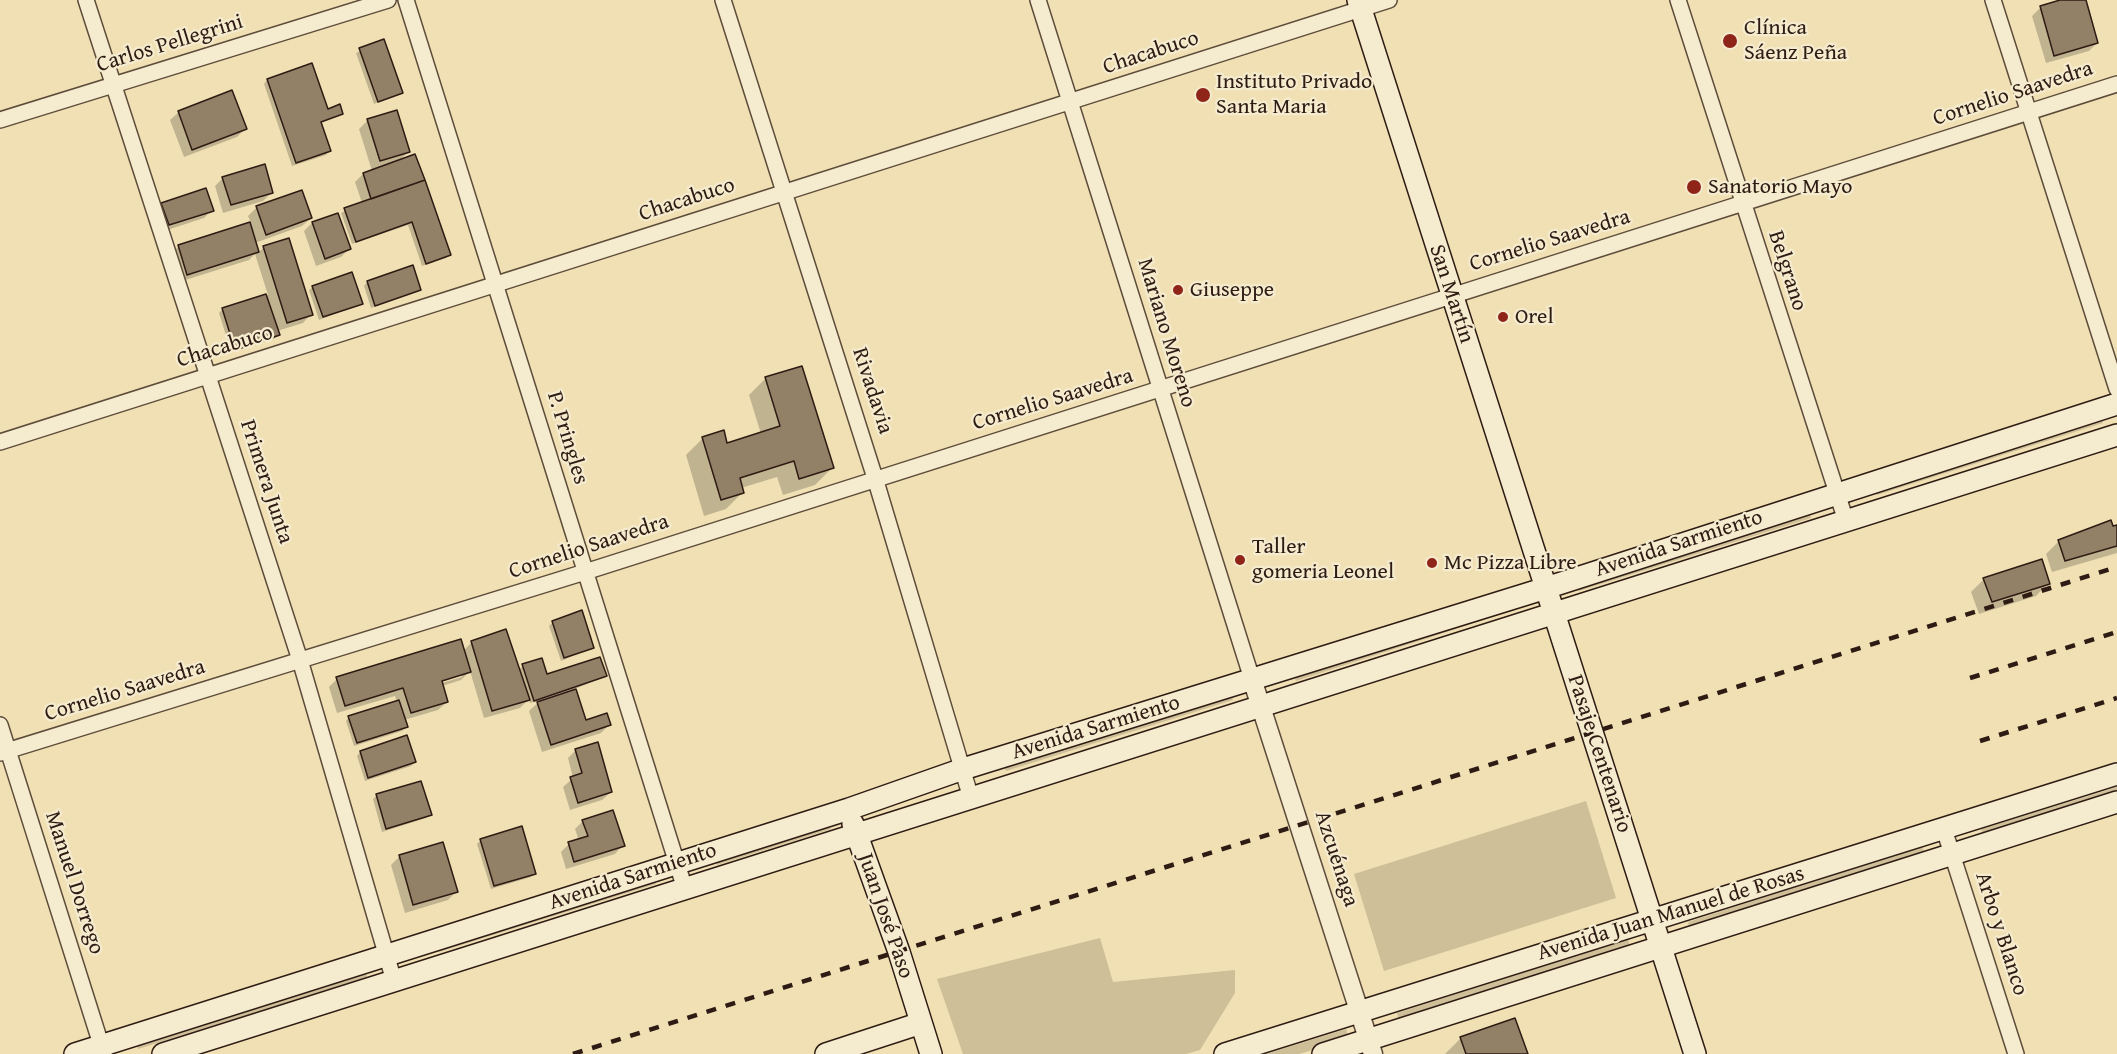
<!DOCTYPE html>
<meta charset="utf-8">
<style>
body{margin:0}
canvas{display:block;background:#f0e0b4}
</style>
<canvas width="2117" height="1054"></canvas>
<script>
const context = document.querySelector('canvas').getContext('2d');
context.lineJoin = 'round';
function fill(path, color) { context.fillStyle = color; context.fill(path, 'evenodd'); }
function strokePath(path, color, width, dash) { context.strokeStyle = color; context.lineWidth = width; context.lineCap = dash ? 'butt' : 'round'; context.setLineDash(dash || []); context.stroke(path); }
function write(font, color, halo, rows, align = 'center') {
  context.font = font + ' "Gentium Book Plus",serif'; context.lineWidth = 4.5; context.setLineDash([]); context.textBaseline = 'middle'; context.strokeStyle = halo; context.fillStyle = color; for (const [text, x, y, turn = 0] of rows) {
    context.save(); context.translate(x, y); context.rotate((+turn || 0) * Math.PI / 180); context.textAlign = isNaN(turn) ? turn : align; if (halo) context.strokeText(text, 0, 0); context.fillText(text, 0, 0); context.restore();
  }
}
const green = new Path2D(`
 M2101 416 2103 423 1877 495 1875 489Z
 M1809 510 1811 518 1579 591 1577 583Z
 M1509 605 1511 611 1296 681 1294 675Z
 M1231 694 1233 700 1006 771 1004 765Z
 M2117 787V793L1983 835 1981 829Z
 M1586 801 1616 898 1384 971 1354 874Z
 M829 823 831 829 717 865 715 859Z
 M1922 846 1925 855 1690 931 1688 922Z
 M654 877 656 884 439 952 437 945Z
 M1100 938 1113 982 1235 970V993L1200 1050 1186 1054H963L937 979Z
 M1628 939 1630 947 1399 1021 1397 1013Z
 M365 969 367 977 138 1049 136 1042Z
 M1346 1029 1349 1039 1299 1054H1266Z`);
const shadow = new Path2D(`
 M2066 0H2084L2097 43 2089 51 2046 63 2032 16 2041 7Z
 M383 41 401 92 374 104 356 53Z
 M267 80 327 111 342 113 320 123 329 151 326 155 292 166 264 84Z
 M179 112 245 129 237 137 184 157 170 120Z
 M368 120 408 152 398 162 450 254 446 258 422 266 408 225 352 244 341 213 362 203 355 182 363 174 372 171 359 129Z
 M223 178 271 193 263 201 223 213 215 186Z
 M162 204 212 210 204 218 161 232 154 212Z
 M257 207 311 218 302 226 255 243 258 253 264 247 311 314 303 323 277 331 278 335 274 339 231 352 219 313 223 309 268 295 255 254 249 260 179 282 171 254 179 246 251 223 248 216Z
 M312 223 349 249 341 257 316 266 304 231Z
 M367 282 419 289 371 308 364 286Z
 M313 287 361 304 319 320 309 290Z
 M766 378 832 468 815 485 783 495 777 477 741 488 743 492 726 509 704 516 686 455 702 439 723 432 726 444 761 434 749 395Z
 M2117 526V553L2052 572 2046 554 2059 541Z
 M1984 579 2048 583 2036 596 1979 614 1971 592Z
 M553 622 593 647 561 661 549 626Z
 M472 642 518 670 523 666 546 676H605L575 689 585 722 609 725 601 733 542 752 529 711 541 700 530 703 529 699 520 708 484 718 470 671 461 680 442 686 447 702 438 710 404 720 406 727 402 731 354 746 346 721 349 717 397 702 395 696 337 713 329 687 337 679 463 651ZM462 674V677L435 685 434 682Z
 M576 750 611 792 602 800 570 810 563 787 573 778 568 758Z
 M360 752 415 762 411 766 365 781 357 756Z
 M376 796 430 815 426 818 382 832 373 799Z
 M583 821 623 845 615 854 566 869 561 852 569 844 579 841 575 829Z
 M481 840 534 874 531 877 491 889 477 844Z
 M400 856 456 892 448 900 405 913 391 865Z
 M1461 1038 1526 1054H1445Z`);
const building = new Path2D(`
 M2060 0H2086L2098 43 2054 56 2040 6Z
 M384 39 403 93 378 102 359 48Z
 M312 63 328 109 340 104 343 114 321 122 331 151 296 163 267 79Z
 M232 90 247 129 192 150 178 111Z
 M397 110 410 152 380 161 367 119Z
 M415 154 425 180 371 199 363 173Z
 M265 164 273 193 231 205 222 177Z
 M425 180 451 255 426 264 412 222 356 242 344 208Z
 M206 188 214 211 169 225 161 203Z
 M302 190 312 218 266 235 256 206Z
 M338 213 351 249 325 259 312 222Z
 M250 222 259 252 187 275 178 245Z
 M289 238 313 315 287 323 263 246Z
 M413 265 421 290 375 306 367 281Z
 M352 272 363 304 323 317 312 286Z
 M266 294 280 335 235 350 222 308Z
 M802 366 834 468 799 479 794 461 740 478 744 493 721 500 702 437 724 430 727 443 780 426 765 377Z
 M2111 520 2113 526 2117 525V546L2065 561 2058 540Z
 M2042 559 2050 584 1992 602 1983 578Z
 M582 610 594 648 564 658 552 621Z
 M506 629 530 700 492 711 471 641Z
 M461 639 471 672 442 681 448 702 411 713 403 688 345 706 336 677Z
 M600 657 607 676 534 701 522 664 542 658 547 674Z
 M576 689 586 720 607 713 611 725 551 745 537 702Z
 M399 700 408 727 357 743 348 716Z
 M407 735 416 762 368 778 360 751Z
 M598 742 612 792 578 803 570 777 582 773 575 749Z
 M421 781 432 815 386 829 376 794Z
 M613 810 625 846 574 862 568 842 588 836 582 820Z
 M522 826 536 874 494 886 480 839Z
 M443 842 458 892 413 905 399 855Z
 M1515 1018 1528 1054H1466L1460 1037Z`);
const minor = new Path2D(`
 M86 0 300 660 394 981
 M406 0 685 889
 M723 0 875 478 971 798
 M1038 0 1252 679
 M1678 0 1846 521
 M1993 0 2117 389
 M0 120 388 0
 M0 442 1389 0
 M0 725 104 1054
 M0 753 585 572 2117 84
 M1944 829 2016 1054`);
const tertiary = new Path2D(`
 M1252 679 1373 1054`);
const secondary = new Path2D(`
 M1358 0 1695 1054
 M853 824 899 952 931 1054
 M75 1054 849 809 963 769 1546 588 2117 404
 M163 1054 2117 435
 M826 1054 921 1023
 M1225 1054 2117 774
 M1323 1054 2117 802`);
const rail = new Path2D(`
 M1970 678 2117 632
 M1980 741 2117 698
 M573 1054 2117 567`);
const markers = [
 [1730,41,8,"#8f2418"],
 [1203,95,8,"#8f2418"],
 [1694,187,8,"#8f2418"],
 [1178,290,6,"#8f2418"],
 [1503,317,6,"#8f2418"],
 [1240,560,6,"#8f2418"],
 [1432,563,6,"#8f2418"]
];
const poiNames = [
 ["Clínica",1744,28],
 ["Sáenz Peña",1744,53],
 ["Instituto Privado",1216,82],
 ["Santa Maria",1216,107],
 ["Sanatorio Mayo",1708,187],
 ["Giuseppe",1190,290],
 ["Orel",1515,317],
 ["Taller",1252,547],
 ["gomeria Leonel",1252,572],
 ["Mc Pizza Libre",1444,563]
];
const streetNames = [
 ["Carlos Pellegrini",170,44,-17],
 ["Chacabuco",1151,53,-18],
 ["Cornelio Saavedra",2013,94,-18],
 ["Chacabuco",687,200,-18],
 ["Cornelio Saavedra",1550,241,-17],
 ["Belgrano",1787,271,72],
 ["San Martín",1451,294,72],
 ["Mariano Moreno",1166,333,73],
 ["Chacabuco",225,347,-17],
 ["Rivadavia",872,391,72],
 ["Cornelio Saavedra",1053,400,-17],
 ["P. Pringles",567,438,73],
 ["Primera Junta",266,482,72],
 ["Avenida Sarmiento",1679,544,-18],
 ["Cornelio Saavedra",589,547,-18],
 ["Cornelio Saavedra",125,691,-17],
 ["Avenida Sarmiento",1096,728,-17],
 ["Pasaje Centenario",1599,754,72],
 ["Azcuénaga",1336,859,72],
 ["Avenida Sarmiento",633,877,-18],
 ["Manuel Dorrego",74,883,72],
 ["Avenida Juan Manuel de Rosas",1671,914,-17],
 ["Juan José Paso",885,916,71],
 ["Arbo y Blanco",2001,934,72]
];
fill(green, '#cfbf99');
fill(shadow, '#0003');
fill(building, '#938167');
strokePath(building, '#2e1b13', 1.5);
strokePath(minor, '#5e4c3b', 18);
strokePath(tertiary, '#5e4c3b', 21);
strokePath(secondary, '#2e1b13', 24);
strokePath(minor, '#f5ebce', 15);
strokePath(tertiary, '#f5ebce', 18);
strokePath(secondary, '#f5ebce', 21);
strokePath(rail, '#2e1b13', 4.5, [10, 10]);
for (const [x, y, r, color] of markers) { const dot = new Path2D(); dot.arc(x, y, r, 0, 2 * Math.PI); context.fillStyle = color; context.fill(dot); strokePath(dot, '#f5ebce', 2); }
write('22px', '#2e1b13', '#f5ebce', poiNames, 'left');
write('22px', '#2e1b13', '#f5ebce', streetNames);
</script>
